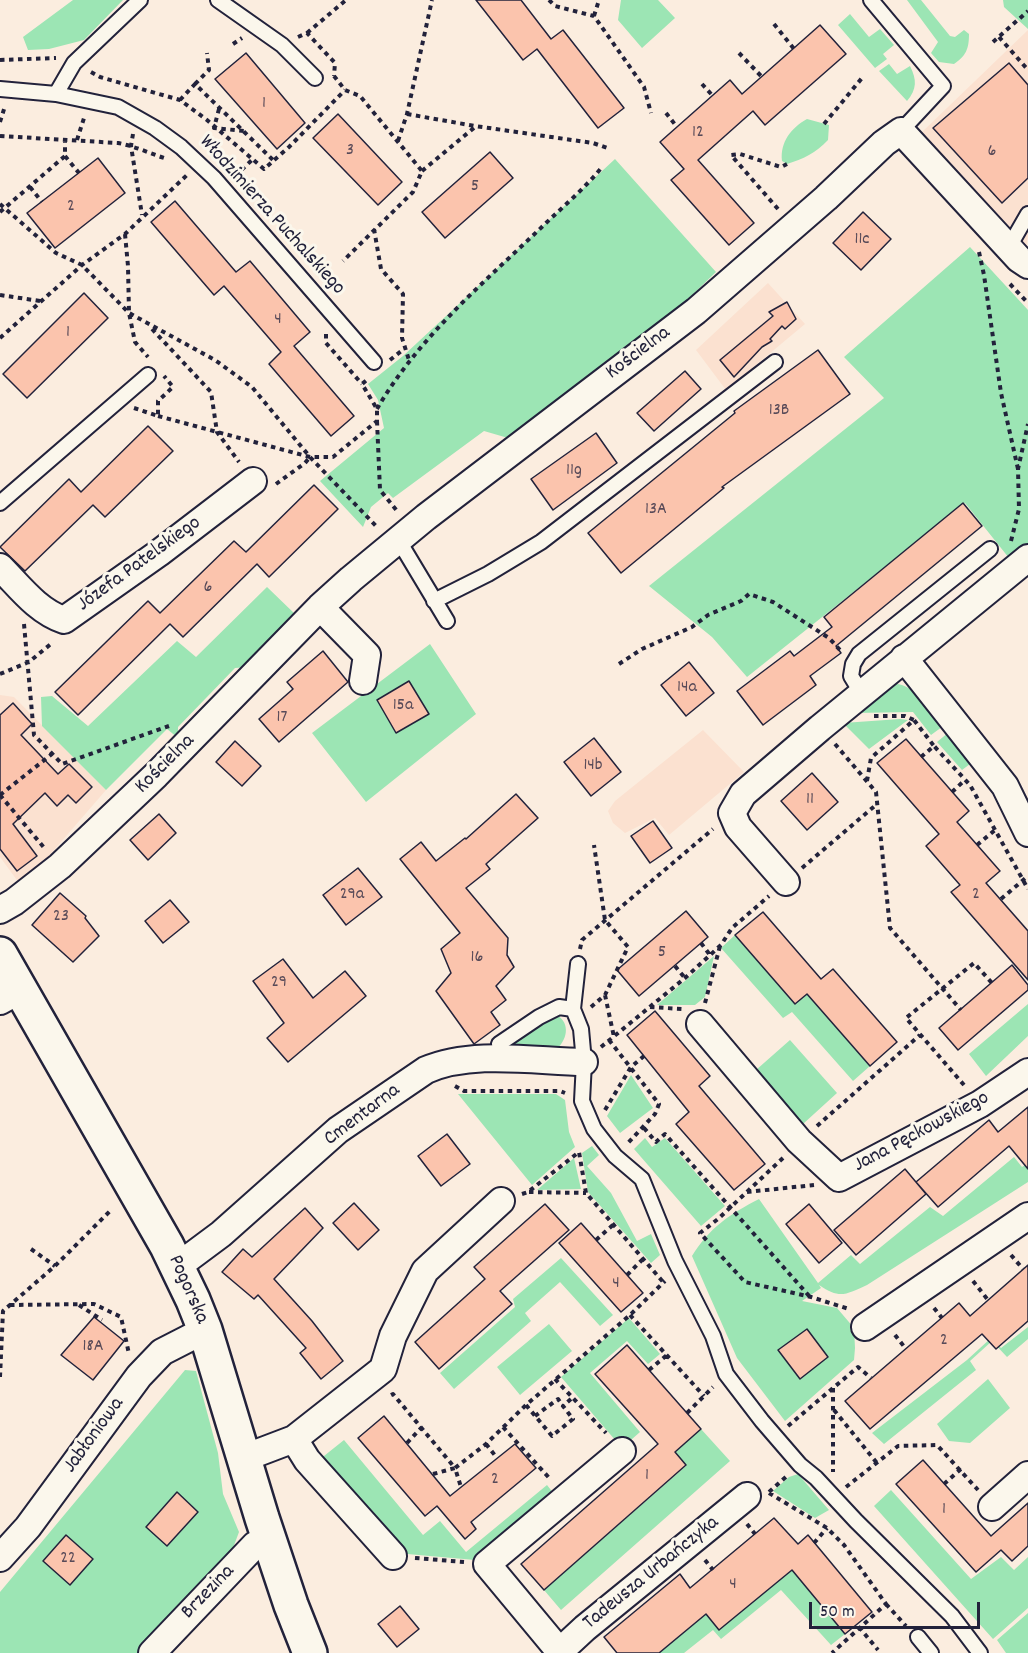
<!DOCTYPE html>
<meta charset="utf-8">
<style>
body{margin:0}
#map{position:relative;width:1028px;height:1653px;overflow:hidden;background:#fbeddf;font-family:Dekko,sans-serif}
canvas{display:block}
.scale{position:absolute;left:809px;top:1602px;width:171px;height:27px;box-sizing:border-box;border:3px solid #22223b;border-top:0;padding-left:8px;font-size:18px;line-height:21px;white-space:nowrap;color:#22223b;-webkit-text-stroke:4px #fbf7ec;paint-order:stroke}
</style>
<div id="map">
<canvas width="1028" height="1653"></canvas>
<div class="scale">50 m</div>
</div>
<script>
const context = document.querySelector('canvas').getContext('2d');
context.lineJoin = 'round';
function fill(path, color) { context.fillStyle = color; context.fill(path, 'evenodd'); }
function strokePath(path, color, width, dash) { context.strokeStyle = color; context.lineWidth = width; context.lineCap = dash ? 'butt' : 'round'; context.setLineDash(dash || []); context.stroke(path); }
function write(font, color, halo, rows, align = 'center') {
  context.font = font + ' Dekko,sans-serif'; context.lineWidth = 6; context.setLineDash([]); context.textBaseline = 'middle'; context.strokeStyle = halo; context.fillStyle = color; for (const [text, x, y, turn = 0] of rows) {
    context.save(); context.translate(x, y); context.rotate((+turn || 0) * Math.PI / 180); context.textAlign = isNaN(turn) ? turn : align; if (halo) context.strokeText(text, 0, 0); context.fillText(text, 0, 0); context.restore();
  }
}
const built = new Path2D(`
 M1028 30V235L1026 249 1001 225 921 133Z
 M768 283 805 324 726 390 696 350Z
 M0 695 14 697 106 790 22 887 0 857Z
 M703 730 744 772 669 835 655 818 625 833 613 823 608 811 615 801Z`);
const green = new Path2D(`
 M73 0H123L84 40 49 49 28 50 23 37Z
 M621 0H658L675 18 642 48 618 20Z
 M907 0H921L950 36 955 37 964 30 969 34C969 49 966 56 954 64L939 62 931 53 938 42Z
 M1003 0H1028V29L1004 7Z
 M850 14 869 37 880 29 894 45 883 54 887 59 875 68 838 25Z
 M889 64 897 74 910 66C917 80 917 89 907 101L879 71Z
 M807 119 829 125 828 140C816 153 803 159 787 164L782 161C780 142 791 128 807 119Z
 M615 159 716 272 655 331 508 438 484 431 393 498 388 493 371 507 363 527 320 481 384 428 378 400 368 384 403 356Z
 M970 247 1028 310V543L1009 558 965 503 747 677 712 637 649 586 884 398 844 357Z
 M267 587 296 615 248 667 235 668 178 727V738L167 729 106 790 42 726 41 697 52 696 88 726 177 641 196 657Z
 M430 644 476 714 366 802 312 733Z
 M898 684C919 689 932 708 946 724L931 735 913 712 853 713 892 685Z
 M900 719 908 720 869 749 843 723Z
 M949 732 974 761 962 770 937 742Z
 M735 935 795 1004 807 994 870 1066 853 1081 792 1012 783 1018 721 948Z
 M714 956 705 997 695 1005H657Z
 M1028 1004V1036L986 1076 969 1054Z
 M557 1015C571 1024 567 1040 556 1050L490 1053 545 1019Z
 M790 1040 837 1093 803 1124 756 1070Z
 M631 1075 653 1108 620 1133 607 1116Z
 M458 1094H556L565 1100 569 1132 575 1147 532 1185Z
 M645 1138 652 1147 665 1138 725 1206 701 1226 634 1149Z
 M592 1146 599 1155 587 1166 611 1193 637 1241 651 1234 660 1255 651 1263 588 1192 582 1153Z
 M1014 1157 1022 1167 1028 1163V1182L867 1285C845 1295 840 1299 819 1285L821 1288 802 1301 837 1308 854 1328 855 1348 854 1360 785 1421 737 1358 692 1256C709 1228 730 1214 759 1199L818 1283 851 1255 860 1264 930 1207 943 1216Z
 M574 1158 581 1189 537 1190Z
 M561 1258 613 1315 600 1326 560 1282 525 1313 531 1321 454 1389 440 1373 515 1307 513 1299Z
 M629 1318 660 1354 648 1364 627 1341 590 1373 640 1432 622 1448 561 1377Z
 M549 1324 572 1351 520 1395 497 1367Z
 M1028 1327V1339L1007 1357 992 1341 970 1361 976 1370 884 1444 872 1433 967 1360 991 1338 1001 1348Z
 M185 1370 196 1371 218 1453 223 1494 239 1532 233 1548 140 1653H0V1592Z
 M988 1379 1010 1408 970 1443 949 1441 937 1424Z
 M701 1429 730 1461 561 1610 544 1590 686 1466 675 1452Z
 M344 1440 423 1535 440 1521 466 1552 547 1485 554 1494 475 1560 396 1553 319 1460Z
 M798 1474 829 1510 815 1518 773 1491 789 1477Z
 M891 1490 971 1579 1001 1557 1014 1570 1028 1557V1608L993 1639 874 1506Z
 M792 1570 845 1634 831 1645 781 1590 721 1639 713 1630 684 1653H659L706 1614 719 1629Z
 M1028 1613V1653H1006L997 1640Z`);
const building = new Path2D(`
 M476 0H521L551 39 563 30 624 108 598 128 537 49 523 60Z
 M820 25 846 54 765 125 753 111 698 160 754 223 729 245 671 180 684 169 660 142 730 80 742 94Z
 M246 53 305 123 277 149 215 79Z
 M1009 63 1028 85V178L1002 203 933 128Z
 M338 114 402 182 378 205 313 138Z
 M490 152 513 178 445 238 422 212Z
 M98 158 125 193 55 248 27 213Z
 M175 201 236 272 250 261 310 332 294 346 354 416 331 436 269 364 281 352 224 286 214 295 151 222Z
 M863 212 891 239 861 270 833 243Z
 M84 293 108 318 27 398 3 374Z
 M787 302 796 319 785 329 782 326 770 339 772 341 762 347 734 377 720 360 773 316 769 312Z
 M818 350 850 394 722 487 724 488 621 573 588 533 735 413 734 411Z
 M685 371 701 389 654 431 637 413Z
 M148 426 173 451 105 517 93 505 25 571 0 547 69 479 81 492Z
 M596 433 617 463 553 510 531 479Z
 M314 485 338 509 269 577 257 564 183 637 170 624 78 715 55 692 148 601 160 613 234 541 246 552Z
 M963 503 982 526 836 646 841 653 810 676 816 685 763 725 737 691 790 651 794 656 832 627 824 617Z
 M323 651 348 682 279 742 259 719 293 689 287 682Z
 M689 662 714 693 686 716 661 685Z
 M409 681 429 714 396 733 377 700Z
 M13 703 32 724 21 735 58 774 69 764 92 787 76 803 68 795 57 806 45 793 13 824 37 856 17 871 0 849V715Z
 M594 738 621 772 591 796 564 762Z
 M906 739 969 811 957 822 1000 871 986 883 1028 931V980L951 892 960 885 926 846 939 834 877 763Z
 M235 741 261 766 242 786 216 762Z
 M812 773 838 802 807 830 781 801Z
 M516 794 538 818 486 864 490 869 466 888 508 938 507 955 514 967 496 986 506 1000 491 1012 500 1025 474 1044 436 991 451 973 441 949 460 933 400 859 421 842 436 861 465 838 466 839Z
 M159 814 176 833 148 860 130 840Z
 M653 821 672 848 650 863 631 836Z
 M358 868 382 897 346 925 323 895Z
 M60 893 86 916 85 918 99 936 73 962 32 925Z
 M170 900 189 922 163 943 145 921Z
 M686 911 708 937 639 996 617 970Z
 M763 912 821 979 833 969 897 1042 870 1066 807 994 795 1004 735 935Z
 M283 959 313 998 345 971 366 996 288 1062 267 1038 284 1023 253 981Z
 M1012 965 1028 985V990L958 1050 939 1028Z
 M655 1011 710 1076 699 1086 765 1164 734 1190 676 1124 689 1112 627 1035Z
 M1028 1107V1169L1009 1146 938 1207 916 1182 989 1120 998 1132Z
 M447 1134 470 1164 441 1186 418 1156Z
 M905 1169 926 1194 856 1255 834 1230Z
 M354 1203 379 1230 358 1250 333 1223Z
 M545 1204 569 1230 500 1291 512 1304 439 1369 415 1342 485 1279 474 1267Z
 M809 1204 842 1243 819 1263 786 1224Z
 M305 1208 323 1228 274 1279 312 1321 343 1361 321 1379 300 1353 306 1348 258 1295 254 1299 222 1272 243 1249 252 1257Z
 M581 1223 643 1293 621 1312 559 1243Z
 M1028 1265V1321L996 1349 982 1334 870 1429 845 1401 959 1303 970 1316Z
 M94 1317 124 1341 93 1380 61 1355Z
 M807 1329 828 1357 800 1379 778 1350Z
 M627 1345 701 1429 675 1452 686 1465 544 1590 521 1564 658 1444 595 1374Z
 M384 1416 450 1496 515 1444 536 1468 471 1522 476 1529 465 1539 437 1506 425 1516 358 1438Z
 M923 1460 991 1536 1028 1503V1546L1012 1561 1001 1550 976 1572 896 1484Z
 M177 1492 198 1512 167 1546 146 1527Z
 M774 1518 798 1544 808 1535 872 1612 845 1634 792 1570 719 1630 706 1614 659 1653H617L604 1637 680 1574 690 1588Z
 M66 1535 93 1559 70 1585 43 1561Z
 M400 1606 419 1629 397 1647 378 1624Z`);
const path = new Path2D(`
 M549 0 555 6 594 16 644 87 651 113
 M594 16 599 0
 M774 24 794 49
 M307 33 346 0
 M298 37 307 33 335 63 334 76
 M999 37 1028 70
 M993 42 1028 11
 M233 44 242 38
 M739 53 762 77
 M0 60 56 58
 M91 72 100 77 180 100 207 120 264 169 289 147 345 90
 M334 76 345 90 360 96 422 171 413 192 343 261
 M195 84 209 70 207 53
 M702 84 712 95
 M180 100 195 84 273 160
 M219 109 214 128 244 131
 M666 113 677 127
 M407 114 475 126 593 143 610 149
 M0 122 5 106
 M824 124 862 78
 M133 134 131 146 142 215
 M0 136 118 143C134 146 149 153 164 158
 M77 140 84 118
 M398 141 407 114 432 0
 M65 156 79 173
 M422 171 475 127
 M235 176 252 160
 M30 187 42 202
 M0 204 56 253 82 265 129 313 215 360 252 387 310 457 378 528
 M778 209 731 155 740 154 781 167 787 164
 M0 212 65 156V139
 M374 229 381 269 403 294 402 338 409 360
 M125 234 128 266 129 313 135 342 148 357
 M979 252 984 275 1001 393 1018 469
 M1010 284 1028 303
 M0 295 40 301
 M152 329 211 392 217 432 239 462
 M326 334V343L362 384
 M0 338 82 265 125 234 187 175
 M390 360 405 348
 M134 408 158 416V401L173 387 164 376
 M377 409C419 336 487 280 546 223 565 205 586 187 602 167
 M158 416 310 457H333L377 421V409L362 384 368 379
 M377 421 380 490 398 512
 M276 484 305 463 310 457
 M1011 541 1019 509 1018 469 1028 424
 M24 624 34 735 62 764 169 726
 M619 664 642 649 692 627 708 615 741 601 749 594 773 602 829 638 840 650
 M0 674 29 662 52 643
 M874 716H905L914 720
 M835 744 876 792 890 928 961 1010
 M921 757 934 746 970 785 1028 889
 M867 781 871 758 914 720 934 746
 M952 792 965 780
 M0 795 46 850
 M0 795 52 754
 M977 845 995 830
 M802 868 877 804
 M1001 899 1028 876
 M701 943 710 955
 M580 949 582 940 713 829
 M675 966 685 978
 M605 995 614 1037
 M705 1003 720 946
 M591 1007 605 995 628 947 605 920 594 845
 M650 1007 682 1009
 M609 1040 659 1104 655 1114 628 1143
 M601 1047 685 978 721 945 732 928 769 896
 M964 1085 906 1018 974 963 992 983
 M455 1086 464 1091H560L565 1093
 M605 1110 631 1067 644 1056
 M817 1126 920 1035
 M644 1128 656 1142 665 1134 810 1297
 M783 1158 718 1219 700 1233 745 1282 811 1297 849 1309
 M529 1192 586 1193
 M747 1192 814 1185
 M522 1194 528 1192 579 1152 586 1193 664 1283
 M596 1240 613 1225
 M31 1249 55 1266
 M1011 1255 1023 1269
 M627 1275 644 1258
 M973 1281 988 1300
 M10 1305 94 1304 121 1317 129 1354
 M79 1305 102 1320
 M934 1308 942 1318
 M630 1315 704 1396
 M895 1335 906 1349
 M649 1370 667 1355
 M0 1377 3 1311 55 1266 111 1210
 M555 1379 606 1433
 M833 1388V1472
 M391 1395 393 1394 455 1468 486 1444 526 1405 630 1315 665 1281
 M526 1405 552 1436 573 1419 563 1406 572 1398
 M834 1410 877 1463
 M687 1413 713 1387
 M535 1416 558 1399 563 1406
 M788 1426 858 1367 871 1378
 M503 1427 551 1480
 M407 1443 422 1427
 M486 1444 497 1458
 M433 1474 455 1468 461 1487
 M944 1484 961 1469
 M846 1487 898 1446 937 1445 978 1490
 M769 1492 788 1475
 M769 1493 827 1528 844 1545 886 1604 832 1653
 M747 1524 755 1534
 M814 1543 827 1528
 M415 1558 464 1562
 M705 1560 713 1570
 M886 1604 906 1626
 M859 1627 878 1650`);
const lane = new Path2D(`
 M218 0 282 45 315 78
 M871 0 943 86 901 131
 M0 89 56 94 74 63 140 0
 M56 94 118 107 155 128 181 147 214 178 374 362
 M1009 247 1028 214
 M0 503 148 375
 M399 541 447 621
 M434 601 488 574 541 542 775 362
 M862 694 851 676 853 664 859 654 990 549
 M573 1009 578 964
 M499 1044 539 1017 559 1007 573 1009 581 1029 584 1062 582 1101 594 1129 615 1156 642 1179 675 1261 713 1336 726 1374 762 1421 800 1465 816 1478 856 1521 952 1616 980 1653
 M918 1637 931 1653`);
const street = new Path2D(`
 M0 567C19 586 37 611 64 620L159 553 253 481
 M320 607 367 655 363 681
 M904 658 1005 786 1028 833
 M786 882 738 827 732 813 743 794 820 728 1028 558
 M0 910 14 902 60 866 156 775 320 607 351 579 426 517 696 311 826 198 884 143 901 131 1019 259 1028 265
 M0 1001 20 990
 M700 1024 799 1141 839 1178 980 1104 1028 1072
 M178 1266 221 1234 338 1130 426 1070C472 1050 534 1061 584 1062
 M865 1327 1028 1216
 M294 1439 307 1460 393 1556
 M244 1458 294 1439 383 1369 393 1336 425 1271 501 1201
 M992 1507 1028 1475
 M0 1558 28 1527 139 1376 162 1352 205 1330
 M152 1653 255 1545 269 1537
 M558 1653 585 1628 747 1496
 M561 1653 487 1564 622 1451`);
const secondary = new Path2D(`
 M0 954 167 1246 193 1300 205 1330 262 1518 291 1605 310 1653`);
const numberNames = [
 ["1",264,105],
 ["12",698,134],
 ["3",350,152],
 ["6",992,153],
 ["5",475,188],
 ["2",71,208],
 ["11c",862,241],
 ["4",278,321],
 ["1",68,334],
 ["13B",779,412],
 ["11g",574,472],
 ["13A",656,511],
 ["6",208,589],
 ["14a",687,689],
 ["15a",403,707],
 ["17",282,719],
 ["14b",593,767],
 ["11",810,801],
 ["29a",352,896],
 ["2",976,896],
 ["23",61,918],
 ["5",662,954],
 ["16",477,959],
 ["29",279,984],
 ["4",616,1285],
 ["2",944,1342],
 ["18A",93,1348],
 ["1",647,1477],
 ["2",495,1481],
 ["1",944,1511],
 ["22",68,1560],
 ["4",733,1586]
];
const streetNames = [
 ["Włodzimierza Puchalskiego",271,216,48],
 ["Kościelna",639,354,-37],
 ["Józefa Patelskiego",140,565,-36],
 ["Kościelna",166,765,-45],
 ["Cmentarna",363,1116,-37],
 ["Jana Pęckowskiego",922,1133,-28],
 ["Pogorska",187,1290,66],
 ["Jabłoniowa",95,1436,-54],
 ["Tadeusza Urbańczyka",652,1574,-39],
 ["Brzezina",209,1593,-46]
];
fill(built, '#fbe1d0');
fill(green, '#9ce5b4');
fill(building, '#fbc4ad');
strokePath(building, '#22223b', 1.5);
strokePath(lane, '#22223b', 18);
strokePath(street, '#22223b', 30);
strokePath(secondary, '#22223b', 38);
strokePath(path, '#22223b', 4, [4.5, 4.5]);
strokePath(lane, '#fbf7ec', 14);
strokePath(street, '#fbf7ec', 26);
strokePath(secondary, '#fbf7ec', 33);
write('18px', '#584a58', null, numberNames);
write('21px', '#22223b', '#fbf7ec', streetNames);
</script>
